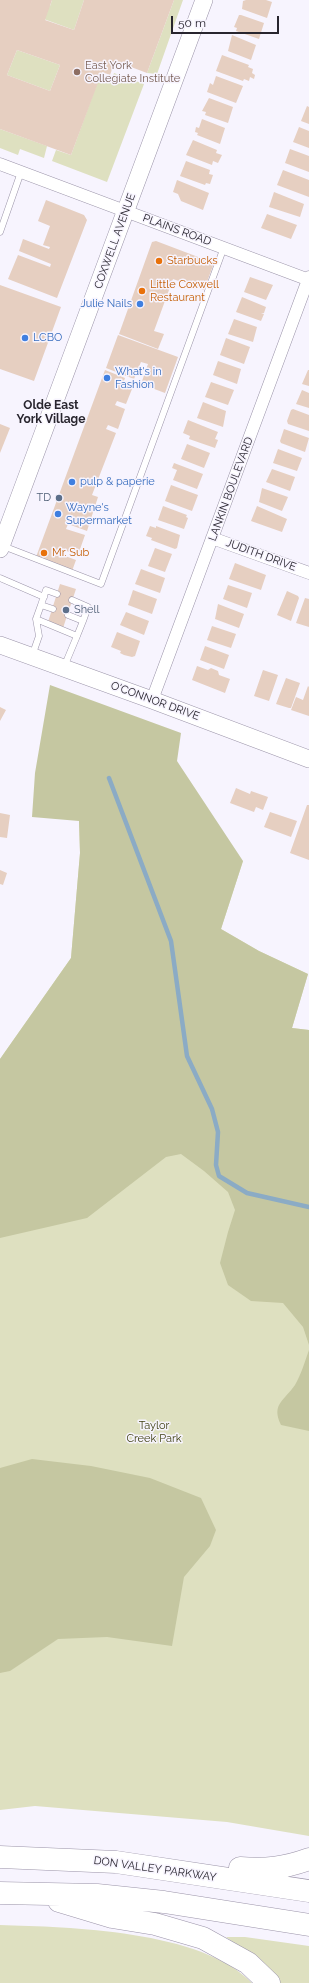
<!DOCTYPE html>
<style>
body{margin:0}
#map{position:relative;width:309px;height:1983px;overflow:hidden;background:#f7f4fe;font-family:Raleway,sans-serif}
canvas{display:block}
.scale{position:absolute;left:171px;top:16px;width:108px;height:18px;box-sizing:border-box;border:2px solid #28252e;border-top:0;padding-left:5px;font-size:12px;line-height:14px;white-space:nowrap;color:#28252e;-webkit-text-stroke:3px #f7f4fe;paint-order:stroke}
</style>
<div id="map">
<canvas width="309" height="1983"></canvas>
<div class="scale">50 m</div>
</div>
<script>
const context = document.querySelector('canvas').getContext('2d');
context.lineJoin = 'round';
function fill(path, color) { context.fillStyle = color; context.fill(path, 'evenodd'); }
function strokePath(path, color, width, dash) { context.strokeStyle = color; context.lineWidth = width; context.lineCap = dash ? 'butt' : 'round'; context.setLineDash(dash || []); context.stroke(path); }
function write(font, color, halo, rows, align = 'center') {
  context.font = font + ' Raleway,sans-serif'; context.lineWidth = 3; context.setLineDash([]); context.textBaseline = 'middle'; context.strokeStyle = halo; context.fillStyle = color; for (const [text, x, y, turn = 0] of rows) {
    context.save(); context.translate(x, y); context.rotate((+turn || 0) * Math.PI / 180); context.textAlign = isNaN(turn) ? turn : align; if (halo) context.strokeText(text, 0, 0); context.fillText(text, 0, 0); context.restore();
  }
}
const green = new Path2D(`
 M34 0 50 6 52 0H84L74 30 30 14Z
 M174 0H183L157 74 147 73Z
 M17 50 60 65 50 91 7 75Z
 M114 73 144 84 107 182 52 161 56 150 71 155 99 78 112 79Z
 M0 129 47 146 44 158 20 149 18 155 0 148Z
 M79 821 243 861 221 929 259 951 308 974 292 1028 309 1030V1836L227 1822 35 1806 0 1810V1059L71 958 80 853Z
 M0 1925C69 1927 202 1930 252 1983H0Z
 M226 1937H245L309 1946V1983H278L241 1948Z`);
const forest = new Path2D(`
 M50 685 181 733 177 761 243 861 221 929 259 951 308 974 292 1028 309 1030V1345L303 1327 283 1303 251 1301 228 1285 220 1263 228 1232 235 1210 228 1192 204 1171 181 1154 166 1157 87 1218 0 1238V1059L71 958 80 853 79 821 32 817 35 773Z
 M309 1350V1431L281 1425C271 1404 284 1401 295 1385 301 1375 305 1361 309 1350Z
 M32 1459 91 1466 150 1478 201 1498 216 1530 210 1546 184 1577 172 1646 107 1637 58 1639 10 1671 0 1673V1468Z`);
const stream = new Path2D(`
 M109 778 171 941 187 1056 212 1109 218 1132 216 1165 219 1176 247 1193 309 1207`);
const building = new Path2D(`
 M0 0H52L45 20 74 30 84 0H174L147 73 115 61 110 75 102 72 71 155 0 129ZM17 50 60 65 50 91 7 75Z
 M246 0H266L272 2 267 18 242 9 243 1Z
 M239 15H241L264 23 259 39 236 31 237 28 234 27Z
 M232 35 256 45 251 60 228 51Z
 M222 55 249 65 248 67 253 69 252 73 255 75 254 79 250 77 249 81 244 79 243 81 216 71Z
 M216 76 243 86 236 103 207 92 210 83 213 85Z
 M209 98 233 107 228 123 205 115 206 112 202 111Z
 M307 106 309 107V124L301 121Z
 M202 119 225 128 220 144 197 135 198 133 195 132 196 127 199 128Z
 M299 127 309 131V148L293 142Z
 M193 140 217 150 216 153 222 155 218 163 213 161 212 165 186 155Z
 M290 149 309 156V172L285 163Z
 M186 161 210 170 209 174 213 175 210 184 206 183 205 185 180 176Z
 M283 170 309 180V197L277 185Z
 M177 180 209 193 203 210 181 201 178 194 173 192Z
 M274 192 304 204 300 217 269 207Z
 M46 200 84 215 87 220 57 298 8 279 18 255 50 267 51 264 19 251 23 239 49 249 50 247 43 245 50 226 38 221Z
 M267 214 297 225 291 239 261 228Z
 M156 241 214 263 204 290 173 279 154 331 164 334 158 349 119 334 152 242Z
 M250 277 273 285 266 300 244 292Z
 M0 285 61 307 34 381 0 369Z
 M242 297 266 307 264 313H261L264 314 261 321 236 312Z
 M234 319 257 327 253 342 228 334Z
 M118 335 178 357 165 393 141 384 148 364 141 362 134 379 106 368Z
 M226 338 250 347 244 364 220 355Z
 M218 361 241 369 237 384 213 375Z
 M105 370 125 378 124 381 134 384 126 404 117 401 115 405 125 409 118 429 108 425 106 429 116 433 92 495 98 497 87 531 68 524 66 529 85 535 78 555 58 548 57 553 76 560 72 571 36 557Z
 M308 370H309V386L302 384Z
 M211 382 234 390 228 405 205 397Z
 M302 390 309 393V408L296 404Z
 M203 402 226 411 223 427 197 418Z
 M293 409 309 415V431L288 424 287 421 291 410Z
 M188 420 218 432 215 439 218 440 215 448 189 439 190 436 183 433Z
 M0 424 10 428 0 453Z
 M284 429 309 438 305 452 281 443 280 441Z
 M187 444 210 453 204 468 181 459Z
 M278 449 302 458 297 471 273 463Z
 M174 463 203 474 197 489 173 480 177 470 172 468Z
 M272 469 295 477 290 491 266 482Z
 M171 485 198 495 192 511 165 501Z
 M262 488 288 497 282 511 259 502Z
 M163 506 187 515 186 517 188 518 184 529 158 520Z
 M257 506 287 519 282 532 251 521Z
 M150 526 156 528V526L180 535 177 548 175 549 151 540 152 538 146 536Z
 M155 548 172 554 165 572 148 566Z
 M235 563 266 575 261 590 229 579Z
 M141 569 165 578 160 593 135 584Z
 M60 584 76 589 63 628 48 622Z
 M228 585 252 593 247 608 223 599Z
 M133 590 157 599 152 614 128 605Z
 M287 591 298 596 299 598 291 621 277 615Z
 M305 598 309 599V627L296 623Z
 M218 604 244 614 239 628 215 619Z
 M126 612 149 621 144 635 120 625Z
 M212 626 236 634 231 648 207 640Z
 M117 632 140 641 135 656 132 657 124 655 120 653 121 651 111 647Z
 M205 646 229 655 224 669 200 660Z
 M197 666 208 670 211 668 218 671 219 675 230 679 225 693 192 680Z
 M263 670 278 675 269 701 254 696Z
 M286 678 300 683 291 708H289L276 704Z
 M308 686 309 687V716L291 710 296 697 303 700Z
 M0 707 6 710 0 721Z
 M236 788 250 794 251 791 268 797 263 810 256 807 254 812 230 803Z
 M307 805H309V860L290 853Z
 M270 812 297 821 291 837 264 827Z
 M0 813 10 815 7 838 0 837Z
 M0 870 7 873 3 885 0 884Z`);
const service = new Path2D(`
 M0 232 21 172
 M3 546 101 584 224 247
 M0 578 44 597
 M41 605 36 619 77 636 83 621
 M53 609 41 605 46 590 57 594
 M68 615 83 621 88 607 72 600
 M32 656 39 636 36 619
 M64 667 77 636`);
const minor = new Path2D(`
 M0 164 309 280
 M212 538 309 573
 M152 700 309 277`);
const secondary = new Path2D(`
 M0 549 204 0
 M0 645 152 700 309 759`);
const motorway = new Path2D(`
 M0 1857 116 1862 309 1891
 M240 1868C266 1870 284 1868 309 1859
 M0 1893 97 1895 164 1902 309 1925
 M59 1901 112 1917 155 1924 203 1938 248 1963 269 1983`);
const markers = [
 [77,72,4,"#8d6e63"],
 [159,261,4,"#e8710a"],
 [142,291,4,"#e8710a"],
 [140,304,4,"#3f7fe0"],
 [25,338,4,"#3f7fe0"],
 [107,378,4,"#3f7fe0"],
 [72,482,4,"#3f7fe0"],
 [59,498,4,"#5c6f8a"],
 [58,514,4,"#3f7fe0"],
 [44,553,4,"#e8710a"],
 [66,610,4,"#5c6f8a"]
];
const educationNames = [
 ["East York",85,66],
 ["Collegiate Institute",85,79]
];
const streetNames = [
 ["PLAINS ROAD",177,230,20],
 ["COXWELL AVENUE",115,241,-70],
 ["LANKIN BOULEVARD",231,489,-70],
 ["JUDITH DRIVE",261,555,20],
 ["O'CONNOR DRIVE",155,701,20],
 ["DON VALLEY PARKWAY",155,1869,8]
];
const foodNames = [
 ["Starbucks",167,261],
 ["Little Coxwell",150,285],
 ["Restaurant",150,298],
 ["Mr. Sub",52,553]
];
const shopNames = [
 ["Julie Nails",132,304,"right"],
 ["LCBO",33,338],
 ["What's in",115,372],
 ["Fashion",115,385],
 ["pulp & paperie",80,482],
 ["Wayne's",66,508],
 ["Supermarket",66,521]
];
const serviceNames = [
 ["TD",51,498],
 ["Shell",74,610,"left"]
];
const parkNames = [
 ["Taylor",154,1426],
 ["Creek Park",154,1439]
];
const neighbourhoodNames = [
 ["Olde East",51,405],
 ["York Village",51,419]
];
fill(green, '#dee0c0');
fill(forest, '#c5c7a1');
strokePath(stream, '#8babc5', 4.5);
fill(building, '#e6cfc1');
strokePath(service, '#9b94a9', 7);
strokePath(minor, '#9b94a9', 13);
strokePath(secondary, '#9b94a9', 18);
strokePath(motorway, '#9b94a9', 23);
strokePath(service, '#fff', 6);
strokePath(minor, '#fff', 12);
strokePath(secondary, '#fff', 17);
strokePath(motorway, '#fff', 22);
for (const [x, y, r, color] of markers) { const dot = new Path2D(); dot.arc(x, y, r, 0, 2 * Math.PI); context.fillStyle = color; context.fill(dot); strokePath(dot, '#f7f4fe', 1.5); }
write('11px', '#785e54', '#f7f4fe', educationNames, 'left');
write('11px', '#28252e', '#f7f4fe', streetNames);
write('11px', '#c56008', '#f7f4fe', foodNames, 'left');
write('11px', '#366cbe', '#f7f4fe', shopNames, 'left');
write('11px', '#4e5e75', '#f7f4fe', serviceNames, 'right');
write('11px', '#3f4011', '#f7f4fe', parkNames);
write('bold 12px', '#28252e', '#f7f4fe', neighbourhoodNames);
</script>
